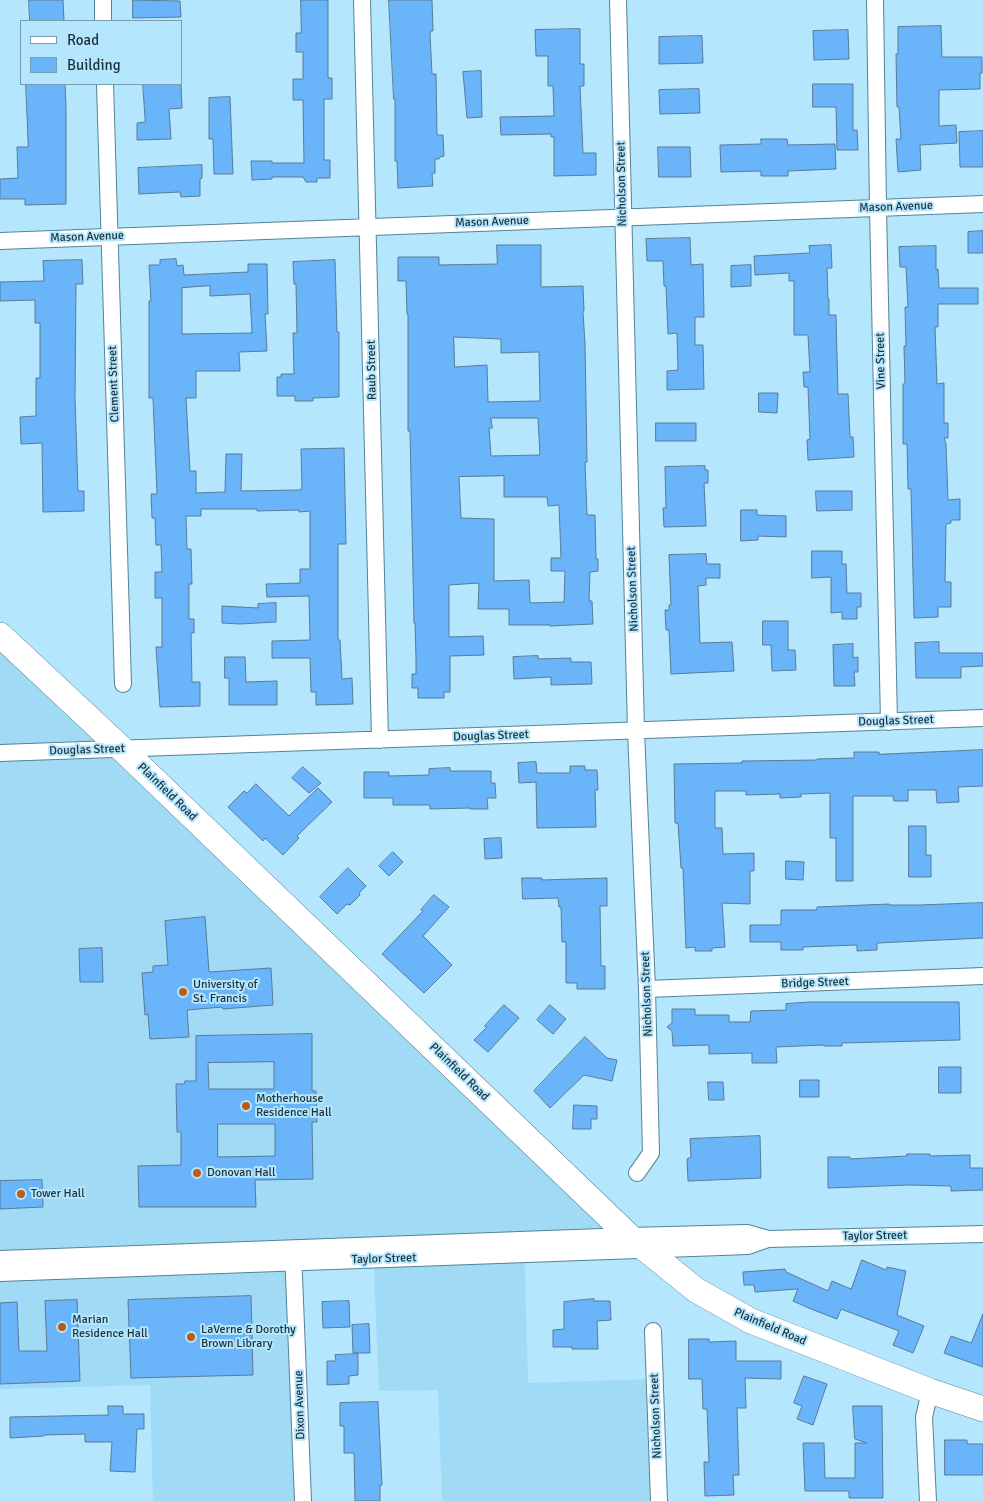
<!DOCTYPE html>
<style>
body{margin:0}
#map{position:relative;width:983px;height:1501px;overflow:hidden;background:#b4e6fd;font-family:Signika,sans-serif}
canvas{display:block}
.legend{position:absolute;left:20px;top:20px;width:162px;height:65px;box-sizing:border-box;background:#b4e6fd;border:1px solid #789eaf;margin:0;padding:6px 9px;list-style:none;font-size:15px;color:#1d313a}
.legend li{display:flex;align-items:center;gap:10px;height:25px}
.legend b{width:25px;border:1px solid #789eaf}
</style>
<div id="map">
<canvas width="983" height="1501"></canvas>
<ul class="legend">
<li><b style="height:6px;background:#fff"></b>Road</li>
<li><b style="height:14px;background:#6ab4fa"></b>Building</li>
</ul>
</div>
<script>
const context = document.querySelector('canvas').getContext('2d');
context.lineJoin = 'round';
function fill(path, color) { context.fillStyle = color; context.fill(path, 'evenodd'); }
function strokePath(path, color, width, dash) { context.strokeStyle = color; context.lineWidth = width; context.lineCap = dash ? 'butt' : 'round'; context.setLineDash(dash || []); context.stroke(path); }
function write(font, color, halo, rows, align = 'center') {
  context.font = font + ' Signika,sans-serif'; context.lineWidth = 4; context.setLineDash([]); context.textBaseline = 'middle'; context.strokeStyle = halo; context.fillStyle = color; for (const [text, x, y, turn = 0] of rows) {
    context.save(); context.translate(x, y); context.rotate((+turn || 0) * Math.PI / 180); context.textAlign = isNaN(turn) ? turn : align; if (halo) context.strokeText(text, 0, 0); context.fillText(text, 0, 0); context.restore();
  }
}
const built = new Path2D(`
 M0 644 620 1233 524 1237 528 1383 651 1379 657 1501H442L438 1390 379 1391 373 1243 292 1246 300 1501H153L150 1385 0 1389Z`);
const building = new Path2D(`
 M29 0H63L64 21H30Z
 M133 0 180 1 181 17 133 18Z
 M301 0H328V78H332V99H324V160H330V178H317V182H306L303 177H272V179L252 180 251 161H272V163H304L303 100H293V79H303V52H296V33H301Z
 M389 0H432L433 31H431L430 34 432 74H436L437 135H443L444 156 440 157 439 159H435V173L432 174 433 186 398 188 397 161H395V99H394Z
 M941 26 942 57H982V73H980V89L939 90V126L956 125 957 143 920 145 921 170 898 172 896 139H901L899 107H897L896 54H898V27Z
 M580 29V64H584V86H580L583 153H596V175L554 176V137H551V134L501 135 500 117 554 116 553 86H548V56H536L535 30Z
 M848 30 849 59 814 60 813 31Z
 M702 36 703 63 659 64V37Z
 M481 71 482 117 467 118 463 72Z
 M26 84H65L66 107V204L25 205V199H0V179L18 178 17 147H28Z
 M143 84H181L182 108 169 109 171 139 137 140V123L145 122Z
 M813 84H853V130H857L858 150H837L836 107H813Z
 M699 89 700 113 660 114 659 90Z
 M230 97 233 174H214L213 139H209V98Z
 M983 131V167H960L959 132Z
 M761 139H787L788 145 835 144 836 169 788 171V176H761V171L721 172 720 145 761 144Z
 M658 147H690L691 177H659Z
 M202 165V178L200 179V196L181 197 180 192 139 194 138 168Z
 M983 231V253H968V232Z
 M690 238 691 265 703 264 704 317H695V345H703L704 389 667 390V371L678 370 677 333 668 334 666 286H664L663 261H647L646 239Z
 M497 245H541V287L583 286 584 311 583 312 585 344 587 462H585L587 515H595L596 559H598V571L590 572 589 601H592L593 624 550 626V625H509V609H478L479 583 449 585V637L483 636 484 655 450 656V692H444V698H418V688H412V674H416V659L415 623H414L410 431H408V314H407L406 281H398V257H439V265L497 264ZM454 337 501 339V353L539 352 540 401 488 402 487 365 455 367ZM491 418H538L540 455 491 456 489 428H492ZM504 476V497H547L548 506 559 505 561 558H551V571H565L564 602 530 603 529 580 494 581V519L461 518 459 477Z
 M831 245 832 268H827L828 299H829V315H836L838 394H848L850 437H853L854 457 808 460 807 440 810 439 808 387H804L803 372H810L808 335H794V281H789V273L755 275 754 256 810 253 809 246Z
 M936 246V270L938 269 939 288H978V304H938V327H935L937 384 944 383V423H948V438H944L946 444 948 500 960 499V520H951V523L946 524 945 582H951V607H938V617L914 618 911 489H908L907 444H903V384H905L904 346H906L905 307H908L906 267H900L899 247Z
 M176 259 177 266 183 265 184 275 248 272V264H267L268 314H265L267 351 239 352 240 371H196V398H186L190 471H196V493L225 492 226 454H242L241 491 298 490 302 489 301 449 344 448 346 544H338V640H340L342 679 352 678 353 704 316 705V692H311L310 658H272V641L310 640 309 596 267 597 266 584 300 583V569H310V511L299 512V510L257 511V509H201V516H186L187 549H191L192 584H189V619H194V633H191L192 682H200V706L160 707 156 647H162V598H155V572H162L161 545H156L155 518H152L151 494H157L153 398H149V301H151L149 265H160V260ZM210 286V296L250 294 252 333 182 334V288Z
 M82 260 83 284H76L75 398 78 491H84V511L43 512 42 443 21 444 20 417 36 416V378H40V323H35V300L0 301V282L44 281 43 261Z
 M335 260 337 332H339V397L313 398V401H295V396H277V377H281V374H294L293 333H297L296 284H294L293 262Z
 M751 265V286L731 287V266Z
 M759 393H778L777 413 759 412Z
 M656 423H696V441H656Z
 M705 466V470H708V483H704L706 526 664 527 663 508H666L665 467Z
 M816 491H852V510L817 511Z
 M741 510H757V515L786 516V537L758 536V540L741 541Z
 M812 551H842V564H846L847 593H861V607H857V619H842V612L831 613V577L812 578Z
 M706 554 707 564H720V578H706V585L698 586 700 643 732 642 734 671 671 674 669 630H666L665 610H669V605H671L669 555Z
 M276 603V622L240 624 222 623V606L258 608V604Z
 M763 621H788V650H795L796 670 772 671 771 645H763Z
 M939 642V653H983V666L961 667V678H916L915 643Z
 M853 644V658L858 657V672H854L855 686H834L833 645Z
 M538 656V659L571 658V662H591L592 684 551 685V677L514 679 513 657Z
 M225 657H245L246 682 277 681V705H229V678H225Z
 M983 750V786L958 787 959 802 937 803 936 790H908V801H894L893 796H853V881H836V838H830V793L801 794V797L780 798V794L746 795V791H715V828H722L723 854 754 853V871H750V904L722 903 725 947 712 948V951H695V947L686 948 683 868H681L678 823H675L674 764 742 763V761L817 760V759L854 758V752H879V754Z
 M536 762 537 773H570V766H585V770H597L598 790H595L596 827 537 828 536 782 519 783 518 763Z
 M303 767 321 783 309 793 292 778Z
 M450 768V771H491V783H495L496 798H487L488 809H470V808L430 809V805H393V798H364V772H389V776L429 775V769Z
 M256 784 289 816 318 788 332 802 297 836 299 838 283 855 265 838 263 841 228 807 244 791 247 793Z
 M909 826H926V855H931V877H909Z
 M501 838 502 858 485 859 484 839Z
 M393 852 403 862 389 876 379 866Z
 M786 861 804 862 803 880 786 879Z
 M348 868 366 886 359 893 360 895 350 905 347 904 337 914 320 897Z
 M522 878H542V880L607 878V906H600L601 966H605V989H577V983H566V942H562L561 907H559L558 898 523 899Z
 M434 895 449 907 423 936 452 965 424 993 382 954 423 911 421 910Z
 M983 903V938L877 943V950L857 951V945L803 947V950H781V942H750V925H781V910H817V907L889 904V905H919Z
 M205 917 209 972 271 968 273 1005 223 1009 222 1007 187 1010 189 1037 150 1039 148 1014 145 1015 142 973 153 972V966L168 965 165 921Z
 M102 948 103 982H80L79 949Z
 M810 1002H959L960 1040 842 1043V1046H824V1045L776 1047 777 1063H752V1053L709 1054V1045L673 1046 672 1031 667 1027 672 1023V1009H695V1015H729V1022H750L751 1011 786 1010V1004Z
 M504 1005 519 1018 488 1052 474 1040 487 1027 485 1026Z
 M550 1005 566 1019 553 1034 537 1020Z
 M312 1034V1091H316L317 1122H312L313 1179 255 1180 256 1207H139L138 1166 181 1165V1132H177L176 1084H184L185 1081H196V1036ZM274 1062V1089H209L208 1063ZM218 1124H275V1156L218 1157Z
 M585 1037 607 1058 617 1060 612 1081 584 1075 550 1108 534 1091Z
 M939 1067H961V1093H939Z
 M800 1080H819V1097H800Z
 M708 1082H723L724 1100H709Z
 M574 1105 597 1106V1119H591V1129H573Z
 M760 1136 761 1178 688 1181 687 1159 691 1157 690 1139Z
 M907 1154H930V1156L970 1155V1168H983V1190L951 1191V1186L909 1185 828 1188V1157H850V1159L907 1156Z
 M42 1180 43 1207 0 1209V1181Z
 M862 1260 886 1270 887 1267 906 1271 897 1315 924 1326 913 1353 893 1345 899 1331 841 1309 837 1319 811 1309 793 1301 798 1289 755 1292 754 1285H744L743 1272 785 1269 786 1272 828 1291 832 1281 851 1289Z
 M251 1296 253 1375 131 1378 128 1300Z
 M594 1299V1301H610L611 1320 597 1321 598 1349H572V1347H553V1330L564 1329V1302Z
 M77 1300 80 1381 0 1384V1303L17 1302 19 1351H47L45 1301Z
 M349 1301 350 1327 323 1328 322 1302Z
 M983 1314V1367L944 1353 951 1336 971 1343Z
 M369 1324 370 1353H353L352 1325Z
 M689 1339H709V1342L736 1341V1361H781V1379L745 1378 746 1408H737L739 1475H733L734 1495 705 1496 704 1462H709L707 1409H703L702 1379H689Z
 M358 1354V1375L349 1376V1384L327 1385V1361H336L335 1355Z
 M804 1376 827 1384 813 1425 797 1419 802 1406 794 1403Z
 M378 1402 382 1485H380V1501H355L354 1453H344V1426H340V1403Z
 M108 1406H123V1414H144V1429H137L135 1472 110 1471 112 1442H85V1434L44 1435V1436L10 1438V1417L108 1415Z
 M853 1406H882L883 1498H849V1491H805L803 1443H824L825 1478H855V1443H867L855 1439Z
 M945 1440H967V1444H983V1475H945Z`);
const street = new Path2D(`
 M103 0V21
 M362 0 380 740
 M618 0 636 731 647 989 651 1153 637 1173
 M875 0 878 208 889 722
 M105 84 123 684
 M0 241 983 204
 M0 753 983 718
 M647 989 983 976
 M293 1251 303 1501
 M0 1259 629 1236 747 1233 768 1239 983 1234
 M0 1273 748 1246 768 1239
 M653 1331 659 1501
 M928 1501 924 1417 930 1391`);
const primary = new Path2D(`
 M0 635 122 749 629 1236 696 1290 751 1321 930 1391 983 1409`);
const markers = [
 [183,992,5,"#bb5a19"],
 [246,1106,5,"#bb5a19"],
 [197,1173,5,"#bb5a19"],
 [21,1194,5,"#bb5a19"],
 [62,1327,5,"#bb5a19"],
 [191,1337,5,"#bb5a19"]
];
const streetNames = [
 ["Nicholson Street",622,184,-91],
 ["Mason Avenue",896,207,-2],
 ["Mason Avenue",492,222,-2],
 ["Mason Avenue",87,237,-2],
 ["Vine Street",881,361,-91],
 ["Raub Street",372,370,-91],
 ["Clement Street",114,384,-92],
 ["Nicholson Street",633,589,-92],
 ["Douglas Street",896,721,-2],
 ["Douglas Street",491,736,-2],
 ["Douglas Street",87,750,-2],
 ["Plainfield Road",167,792,44],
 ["Bridge Street",815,983,-2],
 ["Nicholson Street",647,994,-92],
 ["Plainfield Road",459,1072,44],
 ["Taylor Street",875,1236,-1],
 ["Taylor Street",384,1259,-2],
 ["Plainfield Road",770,1327,23],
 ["Dixon Avenue",300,1405,-92],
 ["Nicholson Street",656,1416,-92]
];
const poiNames = [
 ["University of",193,985],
 ["St. Francis",193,999],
 ["Motherhouse",256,1099],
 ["Residence Hall",256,1113],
 ["Donovan Hall",207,1173],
 ["Tower Hall",31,1194],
 ["Marian",72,1320],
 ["Residence Hall",72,1334],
 ["LaVerne & Dorothy",201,1330],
 ["Brown Library",201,1344]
];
fill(built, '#a0daf5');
fill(building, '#6ab4fa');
strokePath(building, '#5b7a99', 1);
strokePath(street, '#548398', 18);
strokePath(primary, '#548398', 26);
strokePath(street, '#fff', 16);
strokePath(primary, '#fff', 25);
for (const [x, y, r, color] of markers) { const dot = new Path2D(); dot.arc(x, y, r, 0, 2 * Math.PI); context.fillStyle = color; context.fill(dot); strokePath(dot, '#b4e6fd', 2); }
write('12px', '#1d313a', '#b4e6fd', streetNames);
write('12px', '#1d313a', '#b4e6fd', poiNames, 'left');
</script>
